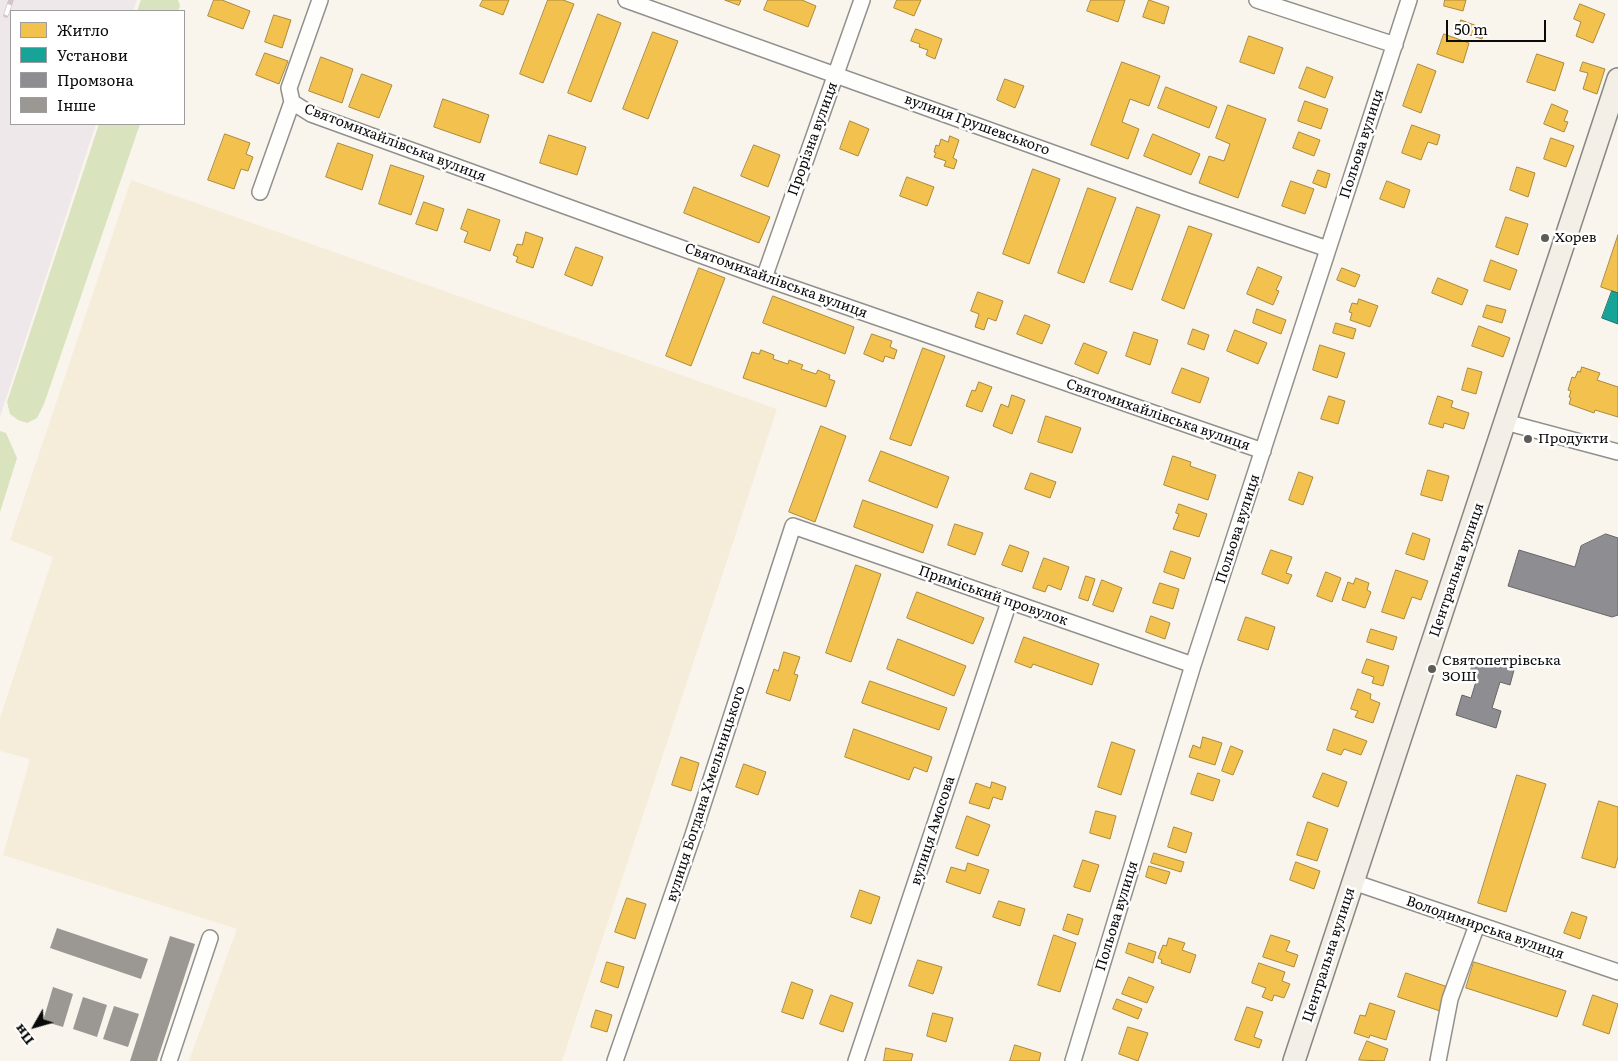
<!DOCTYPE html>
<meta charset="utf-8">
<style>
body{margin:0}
#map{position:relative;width:1618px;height:1061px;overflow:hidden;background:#f9f5ed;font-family:Literata,serif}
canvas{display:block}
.legend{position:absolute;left:10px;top:10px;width:175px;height:115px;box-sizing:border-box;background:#fff;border:1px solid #9d9d9d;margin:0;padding:6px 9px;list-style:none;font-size:15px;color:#0a0a0a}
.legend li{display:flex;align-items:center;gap:10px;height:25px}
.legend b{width:25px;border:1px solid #9d9d9d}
.north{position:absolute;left:10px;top:1001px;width:50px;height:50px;-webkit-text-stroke:4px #fff;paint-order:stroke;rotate:232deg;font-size:14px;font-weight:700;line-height:20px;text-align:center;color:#0a0a0a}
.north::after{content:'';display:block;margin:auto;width:18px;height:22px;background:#0a0a0a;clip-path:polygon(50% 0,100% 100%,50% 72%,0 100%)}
.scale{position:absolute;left:1446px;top:20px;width:100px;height:22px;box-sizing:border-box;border:2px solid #0a0a0a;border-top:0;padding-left:6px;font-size:15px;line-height:18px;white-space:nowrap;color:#0a0a0a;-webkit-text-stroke:4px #fff;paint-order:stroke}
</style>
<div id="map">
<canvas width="1618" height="1061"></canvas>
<ul class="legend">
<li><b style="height:14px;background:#f2c14e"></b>Житло</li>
<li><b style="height:14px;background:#17a398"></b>Установи</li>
<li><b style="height:14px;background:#8d8d92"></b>Промзона</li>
<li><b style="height:14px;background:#9b9894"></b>Інше</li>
</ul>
<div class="north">Пн</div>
<div class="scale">50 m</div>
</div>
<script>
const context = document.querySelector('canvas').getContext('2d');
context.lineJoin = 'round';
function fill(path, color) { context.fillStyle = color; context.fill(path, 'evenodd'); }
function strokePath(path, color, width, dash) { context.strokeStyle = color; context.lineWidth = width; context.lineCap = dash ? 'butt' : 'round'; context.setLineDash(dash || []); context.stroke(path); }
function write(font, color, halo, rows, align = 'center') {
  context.font = font + ' Literata,serif'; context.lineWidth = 5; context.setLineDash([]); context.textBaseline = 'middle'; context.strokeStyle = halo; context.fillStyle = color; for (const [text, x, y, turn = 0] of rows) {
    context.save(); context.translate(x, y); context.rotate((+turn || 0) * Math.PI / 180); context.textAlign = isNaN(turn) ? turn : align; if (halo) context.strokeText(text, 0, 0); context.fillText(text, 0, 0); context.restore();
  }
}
const industrial = new Path2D(`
 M0 0H137L133 11H11V124H96L0 417Z`);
const farmland = new Path2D(`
 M131 180 777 409 562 1061H189L237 929 3 855 30 759 0 751V718L53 557 10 540Z`);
const forest = new Path2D(`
 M141 0H178L180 6 178 11H137Z
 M99 124H140L44 404 37 418 27 423 18 420 10 414 7 402Z
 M0 431 6 433 17 458 0 512Z`);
const homes = new Path2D(`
 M214 0H222L250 11 243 29 208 16Z
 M483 0H509L503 15 480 6Z
 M548 0H563L574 4 543 83 520 74Z
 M725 0H741L739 5Z
 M768 0H802L816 6 808 27 764 10Z
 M897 0H921L914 16 894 8Z
 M1091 0H1125L1118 22 1087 11Z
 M1149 0 1169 7 1164 24 1143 17Z
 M1445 0H1466L1463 11 1444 6Z
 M1580 4 1605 14 1593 43 1576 36 1581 22 1574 19Z
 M598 14 621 23 591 102 568 93Z
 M274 15 291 20 282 48 265 42Z
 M1461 20 1485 29 1482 39 1458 31Z
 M916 29 942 39 935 59 926 55 928 50 919 47 920 44 911 41Z
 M653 32 678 41 648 119 623 109Z
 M1444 34 1469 43 1463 63 1437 54Z
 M1249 36 1283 48 1274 74 1240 62Z
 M265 53 288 61 279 84 256 75Z
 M1537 54 1564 63 1555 91 1527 82Z
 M321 57 353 69 342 103 309 91Z
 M1122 62 1160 76 1149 106 1130 99 1122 122 1139 129 1128 159 1091 145Z
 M1583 62 1605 69 1597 94 1583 89 1588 73 1580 71Z
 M1418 64 1436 71 1421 113 1403 106Z
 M1307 67 1333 77 1325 98 1299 88Z
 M362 74 392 85 379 118 349 107Z
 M1005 79 1024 86 1015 108 997 100Z
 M1166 87 1217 107 1209 128 1158 108Z
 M443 99 489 115 480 143 434 127Z
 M1305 101 1328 109 1321 129 1298 121Z
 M1552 104 1568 111 1564 121 1568 122 1564 132 1544 124Z
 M1228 105 1266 119 1238 198 1199 183 1209 156 1224 161 1230 144 1216 138Z
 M850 121 869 129 858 156 840 149Z
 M1412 125 1440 135 1437 145 1428 142 1421 160 1402 153Z
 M1299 132 1320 140 1314 156 1293 148Z
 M225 134 250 143 246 154 253 157 248 171 241 169 234 189 208 180Z
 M1153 134 1200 154 1191 175 1144 156Z
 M549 135 586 147 577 175 540 163Z
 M950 136 959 140 953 158 957 160 954 169 944 166 946 161 934 157 936 153 934 152 936 145 939 146 941 139 948 142Z
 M1551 138 1574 146 1566 167 1544 159Z
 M338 143 373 155 362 190 326 177Z
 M754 145 780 155 768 187 741 176Z
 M391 165 424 176 411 215 379 204Z
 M1517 167 1535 173 1528 197 1510 190Z
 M1033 169 1060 179 1029 264 1003 254Z
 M1318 170 1330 174 1326 188 1313 183Z
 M907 177 934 187 927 206 900 196Z
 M1291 181 1314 189 1305 214 1282 206Z
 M1387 181 1410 190 1404 208 1380 199Z
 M694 187 770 217 759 243 684 213Z
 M1088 188 1116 198 1084 283 1058 273Z
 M424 202 444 209 437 231 416 224Z
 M1137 207 1160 215 1132 290 1110 282Z
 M468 209 500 220 490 251 464 242 468 232 461 229Z
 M1506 217 1528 224 1518 255 1496 247Z
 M1189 226 1212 234 1184 309 1162 300Z
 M526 232 543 238 533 268 516 262 518 257 513 255 517 244 522 245Z
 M1618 235V293L1601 287Z
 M576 247 603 257 592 286 565 275Z
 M1491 260 1517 270 1510 290 1484 281Z
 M1258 267 1282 277 1276 290 1279 291 1273 305 1247 294Z
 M699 268 725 278 691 366 666 356Z
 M1342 268 1360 275 1355 287 1337 280Z
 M1438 278 1468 290 1462 305 1432 293Z
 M978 292 1003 301 996 321 988 318 984 330 975 327 979 314 971 311Z
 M773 296 854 327 845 354 763 323Z
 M1359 299 1378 306 1370 327 1350 320 1352 313 1349 312 1352 303 1357 304Z
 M1487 305 1506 310 1502 323 1483 317Z
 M1257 309 1286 320 1281 334 1253 323Z
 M1025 315 1050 325 1042 344 1017 334Z
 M1336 323 1356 329 1353 339 1333 333Z
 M1479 326 1510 338 1503 357 1472 346Z
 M1193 329 1209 335 1204 350 1188 344Z
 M1235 330 1267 343 1258 364 1227 351Z
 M1134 332 1158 340 1150 365 1126 356Z
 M872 334 892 341 890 347 897 350 894 359 885 356 883 362 864 354Z
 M1084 343 1107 352 1098 374 1075 364Z
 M1320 345 1345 353 1337 378 1313 370Z
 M923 348 945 356 911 446 890 439Z
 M761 350 774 355 773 359 788 364 789 360 803 365 801 369 816 374 818 370 830 375 829 379 835 381 826 407 743 378 752 352 759 354Z
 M1582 367 1600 373 1597 380 1618 387V417L1595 410 1594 413 1569 404 1571 398 1569 397 1571 391 1568 390 1572 377 1575 378 1578 371 1580 372Z
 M1182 368 1209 378 1200 403 1172 393Z
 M1468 368 1482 372 1476 394 1462 390Z
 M979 382 992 387 982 412 966 406 972 390 975 391Z
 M1012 395 1025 400 1012 434 993 426 1001 404 1008 407Z
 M1329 396 1345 401 1338 424 1321 419Z
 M1438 396 1453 401 1451 407 1469 413 1464 429 1444 423 1443 428 1429 424Z
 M1046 416 1081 428 1072 453 1038 442Z
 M821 426 846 436 815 522 789 512Z
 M881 451 949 477 937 508 869 481Z
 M1173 456 1191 462 1190 466 1216 475 1208 500 1164 485Z
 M1428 470 1449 476 1442 501 1421 495Z
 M1299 472 1313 477 1303 505 1289 500Z
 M1031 473 1056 482 1050 498 1025 489Z
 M863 500 933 525 923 553 854 527Z
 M1179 504 1207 514 1199 537 1173 529 1179 514 1176 513Z
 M955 524 983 533 975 555 948 545Z
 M1413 533 1430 539 1424 560 1406 554Z
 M1010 545 1029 552 1022 572 1002 565Z
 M1271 550 1292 557 1286 573 1292 575 1288 584 1262 574Z
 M1171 551 1191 558 1184 579 1164 572Z
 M1044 558 1069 567 1061 590 1048 585 1045 592 1033 588Z
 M856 565 881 574 851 662 826 653Z
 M1396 570 1428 581 1421 600 1412 597 1404 619 1382 612Z
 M1326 572 1341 578 1332 602 1317 596Z
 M1086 576 1095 579 1088 601 1079 598Z
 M1356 578 1369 583 1367 590 1371 592 1365 608 1342 600 1348 582 1353 584Z
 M1102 580 1122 588 1113 612 1093 605Z
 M1160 583 1179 589 1173 609 1153 603Z
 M917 592 984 618 973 644 907 618Z
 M1151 616 1170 623 1165 639 1146 632Z
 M1246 617 1275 627 1268 650 1238 640Z
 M1371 629 1397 637 1393 650 1367 642Z
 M1024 637 1099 664 1092 685 1033 664 1031 668 1015 662Z
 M898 639 966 666 954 696 887 669Z
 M784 652 800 657 794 674 798 675 790 701 766 693 774 669 778 671Z
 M1367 659 1389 666 1383 686 1372 683 1374 677 1362 673Z
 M870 681 947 708 939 730 862 703Z
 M1358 689 1371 694 1370 699 1380 703 1373 723 1355 717 1358 711 1351 709Z
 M854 729 932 757 927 772 914 767 909 780 845 757Z
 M1334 729 1367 741 1361 755 1344 749 1341 755 1327 750Z
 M1203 737 1222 743 1215 765 1189 757 1193 745 1200 748Z
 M1112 742 1135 750 1121 795 1098 787Z
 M1231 746 1243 751 1233 775 1222 771Z
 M681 757 699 763 691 791 672 785Z
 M744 764 766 772 758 795 736 787Z
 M1198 773 1220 780 1213 801 1191 794Z
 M1323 773 1347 782 1338 807 1313 797Z
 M1517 775 1546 784 1506 912 1478 903Z
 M992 782 1006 787 1002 800 993 797 989 809 969 803 976 783 990 788Z
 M1599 801 1618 807V857L1615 868 1582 858Z
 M1096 811 1116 816 1110 839 1090 833Z
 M967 816 990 825 978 856 956 848Z
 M1308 822 1328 829 1317 861 1297 855Z
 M1174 827 1192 833 1186 853 1168 847Z
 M1154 853 1184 862 1181 872 1151 863Z
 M1083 860 1099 865 1090 892 1074 887Z
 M1296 862 1320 871 1314 889 1290 880Z
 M968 863 989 870 980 894 946 882 951 867 965 871Z
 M1149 866 1170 872 1166 884 1146 877Z
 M860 890 880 897 871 924 851 917Z
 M627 898 646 904 635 939 615 932Z
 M999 901 1025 909 1020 926 993 917Z
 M1572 912 1587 917 1580 939 1564 933Z
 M1068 914 1083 919 1078 935 1063 930Z
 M1054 935 1076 943 1060 992 1038 985Z
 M1271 935 1290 941 1286 951 1298 955 1294 967 1263 957Z
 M1169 938 1185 943 1182 950 1196 955 1190 973 1161 963 1162 960 1158 958 1163 945 1166 946Z
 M1129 943 1156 952 1153 963 1126 953Z
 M918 960 942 967 933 994 909 986Z
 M607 962 624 967 618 988 601 982Z
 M1474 962 1566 991 1557 1017 1466 988Z
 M1259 963 1285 972 1282 981 1290 984 1284 998 1274 995 1272 1001 1262 997 1266 988 1252 983Z
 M1406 973 1448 987 1440 1011 1398 997Z
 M1129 977 1154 987 1147 1003 1122 994Z
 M792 982 813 990 803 1019 782 1012Z
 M831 995 853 1003 843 1032 820 1024Z
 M1593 995 1618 1004 1609 1034 1583 1025Z
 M1117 999 1142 1009 1138 1019 1113 1009Z
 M1370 1003 1395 1011 1386 1040 1370 1035 1369 1038 1354 1033 1360 1015 1365 1016Z
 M1247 1007 1263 1012 1254 1037 1262 1040 1259 1048 1235 1040Z
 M596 1010 612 1015 607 1032 591 1027Z
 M933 1013 953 1018 946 1042 927 1036Z
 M1128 1027 1148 1033 1138 1061 1119 1054Z
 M1367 1041 1388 1049 1384 1061 1359 1060Z
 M1015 1045 1041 1053 1039 1061H1010Z
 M886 1048 913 1054 911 1061H884Z`);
const public = new Path2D(`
 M1612 291 1618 293V324L1602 318Z`);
const industry = new Path2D(`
 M1606 534 1618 538V615L1612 617 1508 586 1519 550 1575 567 1581 546Z
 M1475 658 1514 670 1510 685 1500 682 1492 708 1501 711 1496 728 1456 715 1462 695 1471 698 1478 675 1470 673Z`);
const building = new Path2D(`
 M57 928 148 959 141 979 50 948Z
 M170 936 195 944 157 1061H130Z
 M53 987 73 994 63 1027 43 1021Z
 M83 997 107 1005 97 1037 73 1029Z
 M114 1006 139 1014 128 1047 103 1039Z`);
const minor = new Path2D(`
 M626 0 1187 201 1328 249
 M1257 0 1395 45
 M292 102 311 114 764 278 1263 451
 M292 102 289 88 320 0
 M260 192 292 102
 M764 278 862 0
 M1505 422 1618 452
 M1353 882 1618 972
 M169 1061 210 938
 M615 1061 693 835 793 526 1193 665
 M856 1061 1009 602
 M1073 1061 1193 665 1409 0
 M1438 1061 1450 999 1477 925`);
const secondary = new Path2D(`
 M1294 1061 1618 79`);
const rail = new Path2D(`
 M6 15 11 0`);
const markers = [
 [1545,238,5,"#5e5c59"],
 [1528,439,5,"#5e5c59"],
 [1432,669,5,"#5e5c59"]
];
const streetNames = [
 ["вулиця Грушевського",977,125,20],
 ["Прорізна вулиця",813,139,-70],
 ["Святомихайлівська вулиця",395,143,21],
 ["Польова вулиця",1362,144,-72],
 ["Святомихайлівська вулиця",776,281,20],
 ["Святомихайлівська вулиця",1158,415,19],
 ["Польова вулиця",1238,529,-72],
 ["Центральна вулиця",1457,570,-71],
 ["Приміський провулок",993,596,19],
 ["вулиця Богдана Хмельницького",706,794,-72],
 ["вулиця Амосова",933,831,-72],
 ["Польова вулиця",1117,916,-73],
 ["Володимирська вулиця",1485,928,19],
 ["Центральна вулиця",1329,955,-72]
];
const poiNames = [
 ["Хорев",1555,238],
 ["Продукти",1538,439],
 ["Святопетрівська",1442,661],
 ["ЗОШ",1442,677]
];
fill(industrial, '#efe8eb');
fill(farmland, '#f5edda');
fill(forest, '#d9e3bd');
fill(homes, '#f2c14e');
strokePath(homes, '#ac8a3a', 1);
fill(public, '#17a398');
strokePath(public, '#13756d', 1);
fill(industry, '#8d8d92');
strokePath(industry, '#666669', 1);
fill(building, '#9b9894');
strokePath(minor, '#92908c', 18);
strokePath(secondary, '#888683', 24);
strokePath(minor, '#fefefc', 15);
strokePath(secondary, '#f3efe7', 21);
strokePath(rail, '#d4c5c7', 5.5);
strokePath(rail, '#fff', 4, [11]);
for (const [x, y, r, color] of markers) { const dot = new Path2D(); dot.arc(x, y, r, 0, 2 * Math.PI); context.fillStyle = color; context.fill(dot); strokePath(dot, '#fff', 2); }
write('14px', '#0a0a0a', '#fff', streetNames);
write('14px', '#0a0a0a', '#fff', poiNames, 'left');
</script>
